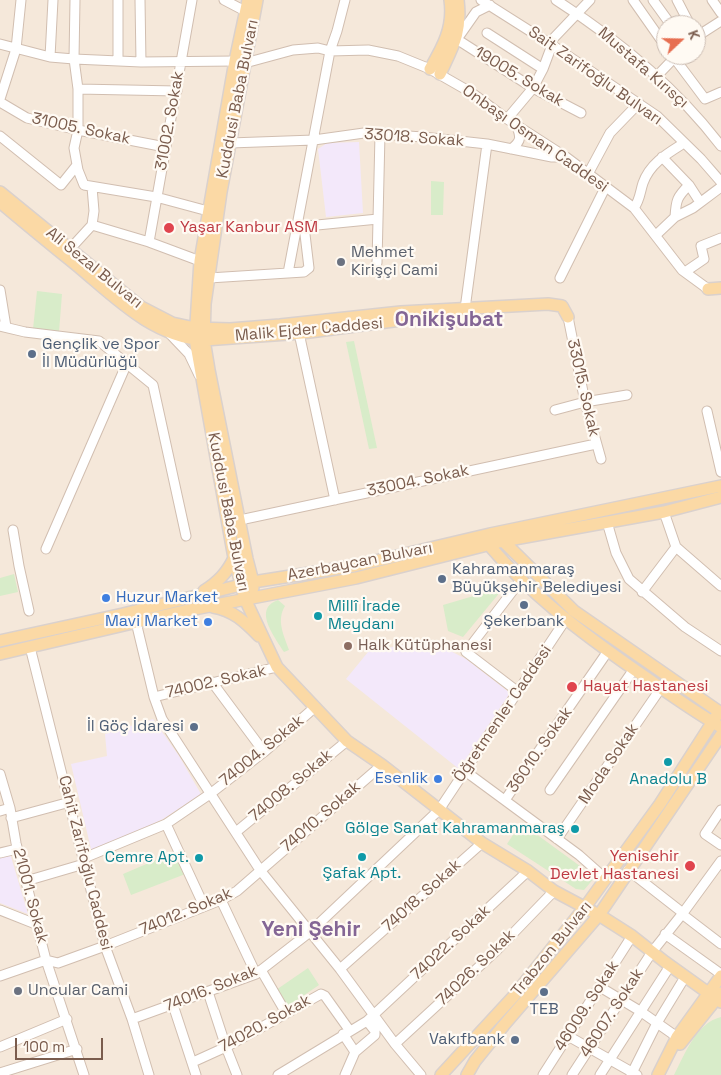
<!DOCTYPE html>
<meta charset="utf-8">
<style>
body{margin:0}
#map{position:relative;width:721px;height:1075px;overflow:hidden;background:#fdf6ec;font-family:"Space Grotesk",sans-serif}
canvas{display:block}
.north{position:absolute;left:656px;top:15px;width:50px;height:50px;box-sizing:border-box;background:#fffaf3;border:1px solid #cabbb1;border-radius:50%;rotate:69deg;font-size:14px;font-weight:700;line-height:20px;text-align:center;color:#7a5c4d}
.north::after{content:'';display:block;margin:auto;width:18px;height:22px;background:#e76f51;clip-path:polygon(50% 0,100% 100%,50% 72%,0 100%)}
.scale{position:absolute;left:15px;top:1038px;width:88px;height:22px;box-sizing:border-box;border:2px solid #7a5c4d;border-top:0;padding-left:6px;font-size:15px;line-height:18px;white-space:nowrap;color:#7a5c4d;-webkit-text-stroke:4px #fffaf3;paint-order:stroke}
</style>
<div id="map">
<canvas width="721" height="1075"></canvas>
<div class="north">K</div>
<div class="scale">100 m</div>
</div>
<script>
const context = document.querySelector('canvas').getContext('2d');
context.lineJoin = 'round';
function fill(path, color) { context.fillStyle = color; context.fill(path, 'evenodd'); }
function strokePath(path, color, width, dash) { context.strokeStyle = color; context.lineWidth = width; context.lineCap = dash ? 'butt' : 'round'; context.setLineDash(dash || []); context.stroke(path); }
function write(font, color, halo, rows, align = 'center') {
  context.font = font + ' "Space Grotesk",sans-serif'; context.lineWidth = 4.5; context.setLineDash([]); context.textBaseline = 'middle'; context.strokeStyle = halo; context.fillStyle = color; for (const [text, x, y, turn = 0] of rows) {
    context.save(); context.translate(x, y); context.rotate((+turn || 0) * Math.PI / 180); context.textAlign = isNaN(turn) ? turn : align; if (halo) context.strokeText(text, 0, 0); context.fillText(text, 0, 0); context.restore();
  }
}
const residential = new Path2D(`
 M0 0H721V1075H0ZM666 25H696V55H666Z`);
const education = new Path2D(`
 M359 142 363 213 326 217 318 149 327 143Z
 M433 642 466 659 510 693 459 769 346 679 368 652 402 645Z
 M153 719 179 756 201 794 163 819 95 852 91 849 71 764 107 756 105 734Z
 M9 850 28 914 0 903V853Z`);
const green = new Path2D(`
 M431 181 444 182 443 215H431Z
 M37 291 62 294 59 332 33 329Z
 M354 341 377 448 369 449 346 342Z
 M14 574 18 592 0 596V578Z
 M495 586 501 591 463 637 448 631 443 605 477 595Z
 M278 600 285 606C276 621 284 635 289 650L284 652C275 637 252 609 278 600Z
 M521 823 595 877 584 890 576 889 507 844Z
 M177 851 188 873 131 895 123 874Z
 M308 968 319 985 287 1007 276 990Z
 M721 1017V1075H674C685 1054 696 1023 721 1017Z`);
const minor = new Path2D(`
 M75 0 74 59 78 89V130L74 148 78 170 84 185 156 197 208 211
 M140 0 141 62
 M224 0 245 11
 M481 0 552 45 657 116 701 159 721 182
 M556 0C617 39 676 87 721 146
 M633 0 666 47
 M653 0 671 25
 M677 0 690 25
 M712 0 721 13
 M487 33 543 69
 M696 37 721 21
 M458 40 533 88 581 113
 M455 42 476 12 490 5
 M549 43 590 0
 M0 44 50 57 74 59 141 62 235 61
 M672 55 705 99 721 92
 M50 57 53 0
 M118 61V0
 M245 63 293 50 318 48 330 51 368 50 398 56 430 69 472 93 507 119 566 157 634 208 682 270 708 289
 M656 77 677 55
 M78 89 177 91
 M0 99 16 49 21 0
 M0 102 27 118 78 130 165 147
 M507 119 533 88 543 69 552 45
 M0 136 61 185 77 165
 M230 143 314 140 364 133 423 137 487 144 552 157H565
 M511 149C522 141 521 137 516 124
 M662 157 689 185 700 202
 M588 174 610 133 639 103
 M634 208C640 200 640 192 643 183 650 163 668 153 684 143
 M675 217C676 200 677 197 689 185
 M92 225 149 242 200 261
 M297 227 378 219
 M656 235 675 217 693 208 721 187
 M149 242 192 0
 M70 249 92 225 94 211 92 187
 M377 263 380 134
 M685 272 704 259 701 246 721 238
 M288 273 304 272 309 268 304 226
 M209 278 288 273 330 51 337 31 345 0
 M560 278 605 188
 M0 290 6 327
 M465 309 487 144
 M568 317 585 402 601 459
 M0 326 25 332 99 341 153 385 186 536
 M169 333 189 354 199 375
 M299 333 335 500
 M555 410 585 402 627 395
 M707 411 721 472
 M664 512 676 547 721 586
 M240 520 596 444
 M607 522 616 553 629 579 685 627 721 651
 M13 530 19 566 29 611
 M46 549 127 363
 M642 592 676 547
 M136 622 154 697 162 719 260 870 340 969 395 1044 421 1075
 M30 647 105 946 132 1019 149 1075
 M212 682 264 752
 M517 691 466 652 521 580
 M154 697 277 667
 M465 771 579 855 606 879
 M0 774 10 808 16 843 46 960 84 1075
 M550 790 634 669
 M505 800 608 651
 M721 810 705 834 721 845
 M0 811 10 808
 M11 818 70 802
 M166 824 204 906
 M236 832 347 741
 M557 839 661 688
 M0 853 17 849
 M84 858 166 824 210 794 264 752 314 708
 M628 870 683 913
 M26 881 84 864
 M221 900 256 974
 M0 910 38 925
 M682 914 721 944
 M665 934 721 974
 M340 969 482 843
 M261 970 286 1013
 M0 976 46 960 58 963 105 946 221 900 237 891 382 765
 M600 987 640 1011 677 1037
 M208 992 226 1047 237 1075
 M173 1005 196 1075
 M132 1019 256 974 310 932 439 810 566 619
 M343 1034 355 1052
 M568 1036 637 1075
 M395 1044 496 951 554 891
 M0 1047 67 1019
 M193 1062 226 1047 321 994 325 996 350 1031
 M0 1073 77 1049
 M278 1075 367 1021 528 871
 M345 1075 355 1052 375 1035V1031L367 1021
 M543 1075 632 936
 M572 1075 652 952 683 913 721 861
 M600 1075 670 966
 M631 1075 657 1023 685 977`);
const major = new Path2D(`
 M248 0 235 61 200 261 195 339 234 558 245 599 277 667 347 741 382 765 482 843 528 871 554 891 599 915 632 936 665 962 721 1002
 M430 69C443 47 454 27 450 0
 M440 74C453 46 462 33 458 0
 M0 192 141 307 172 323 195 328 230 329 280 325 401 312 548 304 562 306 568 317
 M0 202C27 225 53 246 80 268 117 299 154 337 204 340L302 333 401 320 415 314
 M708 289 721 288
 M503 541 574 611 721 713
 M489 545C530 594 582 633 635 670 663 689 691 710 721 727
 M253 588V582L247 559 209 370 204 340 205 304 221 192 257 0
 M204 591C218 582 227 573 234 558
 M213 607C233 610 245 622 259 636
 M0 641 123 614 253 582 354 566 490 534 721 486
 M0 654 184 611 356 578 503 541 664 512 721 497
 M680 1044 721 993
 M441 1075 513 997 588 903 660 804 719 712
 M467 1075 475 1061 504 1025 599 915 721 735
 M658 1075 677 1037 721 976`);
const markers = [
 [169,228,6,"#e0444e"],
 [341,262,5,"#6b7280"],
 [32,354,5,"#5c6f8a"],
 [442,579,5,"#5c6f8a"],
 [106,598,5,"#3f7fe0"],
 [524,605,5,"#5c6f8a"],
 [318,616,5,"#0f9aa8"],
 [208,622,5,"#3f7fe0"],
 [348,646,5,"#8d6e63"],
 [572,687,6,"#e0444e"],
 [194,727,5,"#5c6f8a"],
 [668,762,5,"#0f9aa8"],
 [438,779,5,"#3f7fe0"],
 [575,829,5,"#0f9aa8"],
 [362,857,5,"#0f9aa8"],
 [199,858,5,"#0f9aa8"],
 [690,866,6,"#e0444e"],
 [18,991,5,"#6b7280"],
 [544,992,5,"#5c6f8a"],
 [515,1040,5,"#5c6f8a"]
];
const streetNames = [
 ["Mustafa Kırısçı",643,68,41],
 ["Sait Zarifoğlu Bulvarı",595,76,35],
 ["19005. Sokak",519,77,31],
 ["Kuddusi Baba Bulvarı",238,99,-79],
 ["31002. Sokak",170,121,-80],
 ["31005. Sokak",81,129,12],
 ["33018. Sokak",414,138,4],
 ["Onbaşı Osman Caddesi",535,139,35],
 ["Ali Sezal Bulvarı",94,268,39],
 ["Malik Ejder Caddesi",309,330,-5],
 ["33015. Sokak",583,388,77],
 ["33004. Sokak",418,481,-12],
 ["Kuddusi Baba Bulvarı",228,512,79],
 ["Azerbaycan Bulvarı",360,562,-11],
 ["74002. Sokak",216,682,-13],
 ["Öğretmenler Caddesi",503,714,-56],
 ["36010. Sokak",540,750,-55],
 ["74004. Sokak",262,751,-39],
 ["Moda Sokak",609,764,-56],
 ["74008. Sokak",291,786,-40],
 ["74010. Sokak",321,817,-41],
 ["Cahit Zarifoğlu Caddesi",85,863,76],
 ["21001. Sokak",30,896,75],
 ["74018. Sokak",422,896,-42],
 ["74012. Sokak",186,912,-23],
 ["74022. Sokak",451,943,-43],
 ["Trabzon Bulvarı",552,949,-51],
 ["74026. Sokak",476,968,-44],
 ["74016. Sokak",211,989,-22],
 ["46009. Sokak",587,1006,-57],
 ["46007. Sokak",612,1013,-57],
 ["74020. Sokak",265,1024,-29]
];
const healthNames = [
 ["Yaşar Kanbur ASM",180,228],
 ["Hayat Hastanesi",583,687],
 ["Yenisehir",679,857,"right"],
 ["Devlet Hastanesi",679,875,"right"]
];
const worshipNames = [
 ["Mehmet",351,253],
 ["Kirişçi Cami",351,271],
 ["Uncular Cami",28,991]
];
const serviceNames = [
 ["Gençlik ve Spor",42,345],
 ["İl Müdürlüğü",42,363],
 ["Kahramanmaraş",452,570],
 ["Büyükşehir Belediyesi",452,588],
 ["Şekerbank",524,622,"center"],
 ["İl Göç İdaresi",184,727,"right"],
 ["TEB",544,1010,"center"],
 ["Vakıfbank",505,1040,"right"]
];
const shopNames = [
 ["Huzur Market",116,598,"left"],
 ["Mavi Market",198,622],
 ["Esenlik",428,779]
];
const cultureNames = [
 ["Millî İrade",328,607,"left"],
 ["Meydanı",328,625,"left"],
 ["Anadolu B",668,780],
 ["Gölge Sanat Kahramanmaraş",565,829,"right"],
 ["Cemre Apt.",189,858,"right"],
 ["Şafak Apt.",362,874]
];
const educationNames = [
 ["Halk Kütüphanesi",358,646]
];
const districtNames = [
 ["Onikişubat",449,320],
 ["Yeni Şehir",311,930]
];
fill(residential, '#f5e8da');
fill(education, '#f3e8fa');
fill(green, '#d8ecc9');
strokePath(minor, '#d1beb0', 11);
strokePath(major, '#dad1cd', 14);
strokePath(minor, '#fff', 9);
strokePath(major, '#fbd9a5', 11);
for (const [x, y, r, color] of markers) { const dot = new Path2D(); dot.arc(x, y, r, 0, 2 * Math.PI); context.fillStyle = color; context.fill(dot); strokePath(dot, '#fffaf3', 2); }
write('16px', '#7a5c4d', '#fffaf3', streetNames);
write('16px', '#be3a42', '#fffaf3', healthNames, 'left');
write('16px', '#5b616d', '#fffaf3', worshipNames, 'left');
write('16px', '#4e5e75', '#fffaf3', serviceNames, 'left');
write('16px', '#366cbe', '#fffaf3', shopNames, 'right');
write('16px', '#0d838f', '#fffaf3', cultureNames);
write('16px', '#785e54', '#fffaf3', educationNames, 'left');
write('bold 21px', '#846695', '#fffaf3', districtNames);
</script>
